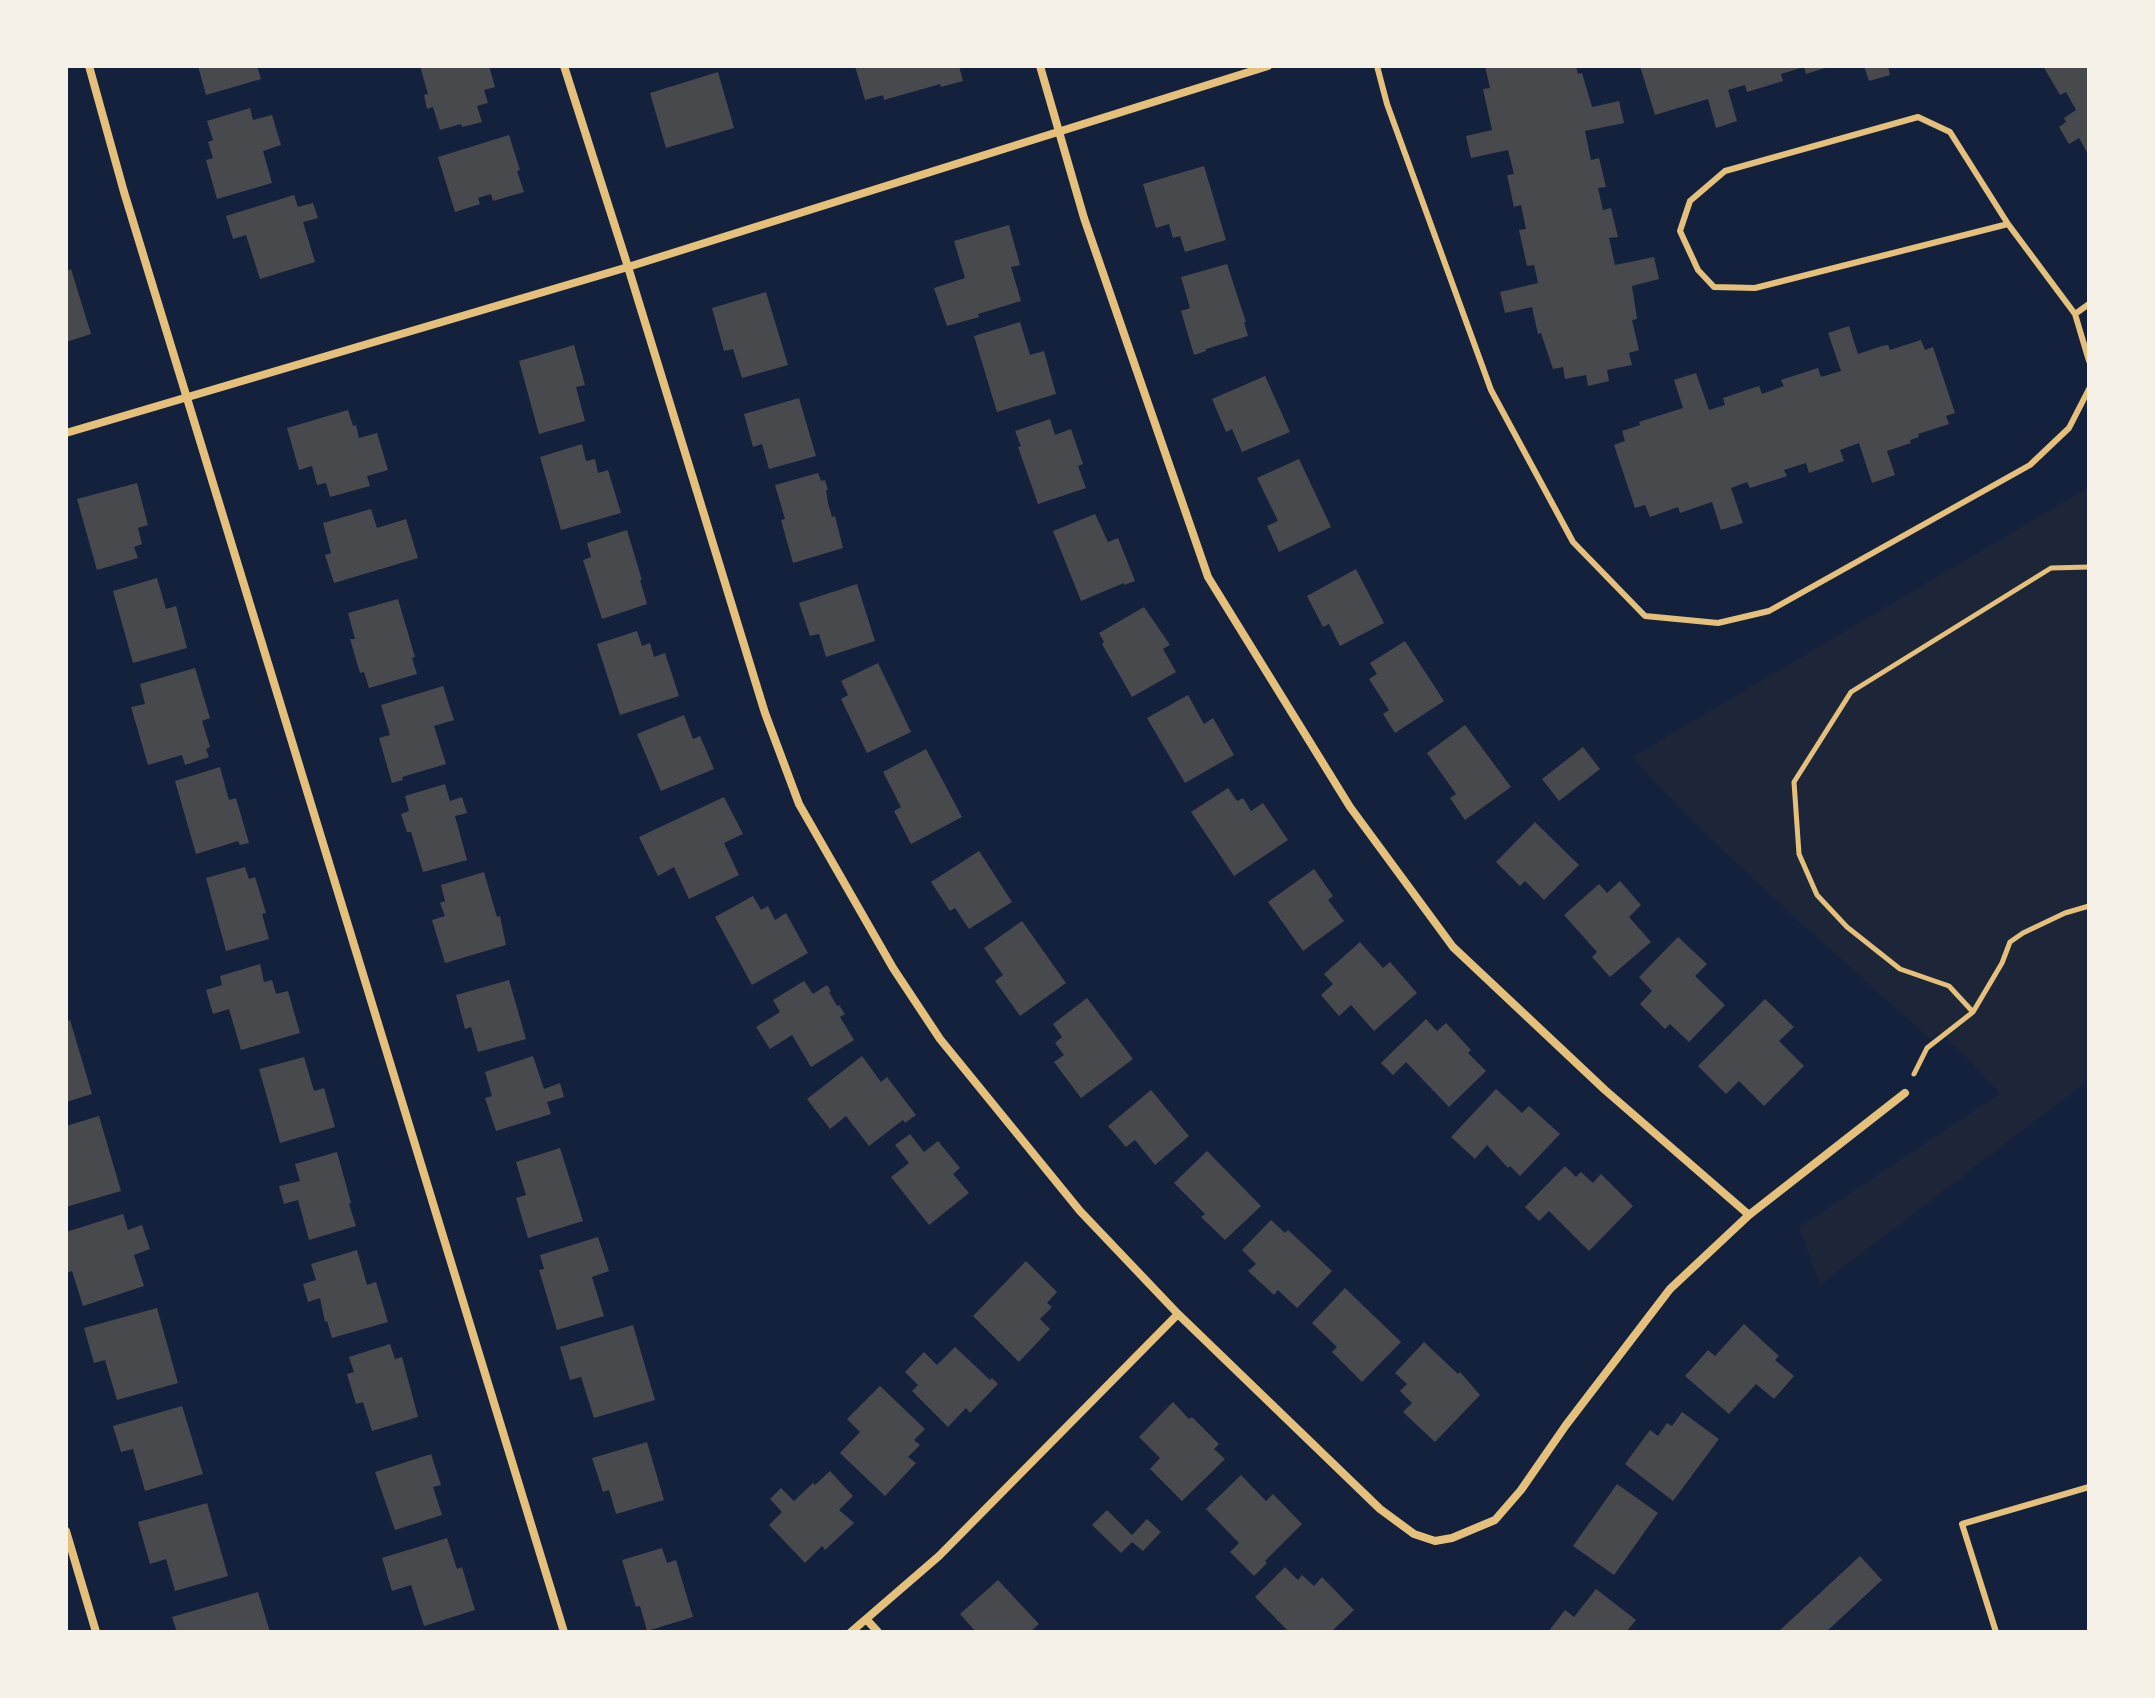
<!DOCTYPE html>
<style>
body{margin:0}
#map{position:relative;width:2155px;height:1698px;overflow:hidden;background:#14213d;font-family:"Exo 2",sans-serif}
canvas{display:block}
.frame{position:absolute;inset:0;border:68px solid #f6f1e7;pointer-events:none}
</style>
<div id="map">
<canvas width="2155" height="1698"></canvas>
<div class="frame"></div>
</div>
<script>
const context = document.querySelector('canvas').getContext('2d');
context.lineJoin = 'round';
function fill(path, color) { context.fillStyle = color; context.fill(path, 'evenodd'); }
function strokePath(path, color, width, dash) { context.strokeStyle = color; context.lineWidth = width; context.lineCap = dash ? 'butt' : 'round'; context.setLineDash(dash || []); context.stroke(path); }
const green = new Path2D(`
 M2089 487V1080L1820 1285 1799 1227 2000 1093 1941 1032 1930 1039C1829 947 1723 858 1632 757Z`);
const building = new Path2D(`
 M198 66H257L261 79 206 95Z
 M420 66H489L495 87 484 90 488 103 477 106 482 122 462 127 461 124 440 130 433 107 427 109 424 95 428 94Z
 M855 66H959L963 81 941 87 940 84 884 100 883 95 865 100Z
 M1485 66H1576L1578 74 1582 73 1592 107 1619 101 1624 123 1585 131 1591 160 1599 158 1606 187 1598 188 1603 210 1611 208 1618 237 1609 238 1615 265 1654 257 1659 279 1632 286 1637 319 1632 320 1639 350 1629 353 1632 365 1607 370 1609 381 1588 386 1586 375 1565 379 1563 367 1553 369 1541 333 1538 334 1532 307 1505 313 1500 292 1538 283 1534 265 1527 266 1519 230 1526 229 1521 205 1514 207 1507 175 1514 174 1508 150 1471 158 1466 136 1492 130 1483 89 1490 88Z
 M1640 66H1828V67L1806 74 1804 67 1781 74 1783 81 1747 92 1745 85 1728 90 1737 121 1716 128 1708 99 1655 115Z
 M1864 66H1888L1890 75 1869 81Z
 M2043 66H2089V156L2079 138 2069 144 2059 127 2066 122 2064 118 2076 110 2066 92 2060 95Z
 M718 72 734 128 666 148 650 93Z
 M250 108 253 120 272 115 281 145 263 151 272 183 217 199 206 160 213 158 208 142 213 140 207 121Z
 M509 135 520 170 517 171 524 192 493 201 491 194 478 198 480 204 455 212 438 157Z
 M1204 166 1226 240 1185 252 1180 236 1173 238 1169 224 1156 228 1143 184Z
 M294 195 298 207 313 203 318 218 303 222 315 262 260 279 246 235 233 239 226 216Z
 M1009 225 1020 265 1011 267 1021 301 978 314 979 317 947 326 934 288 965 278 954 241Z
 M1227 264 1246 322H1244L1248 336 1206 349V351L1194 355 1181 311 1190 308 1181 277Z
 M71 269 91 334 66 342V271Z
 M766 292 788 365 742 378 733 349 724 351 712 308Z
 M1020 322 1030 355 1044 351 1056 394 997 412 974 336Z
 M1849 326 1858 354 1882 346 1888 345 1890 350 1921 340 1925 350 1933 347 1955 413 1946 416 1949 424 1918 434 1919 437 1910 440 1911 443 1887 451 1895 475 1872 483 1859 443 1840 450 1844 461 1809 473 1806 463 1784 470 1787 476 1750 488 1747 482 1731 488 1743 523 1721 530 1712 502 1680 513 1678 507 1650 517 1645 505 1635 508 1614 445 1625 441 1622 431 1640 425 1639 422 1683 408 1674 380 1696 373 1709 410 1725 405 1723 398 1759 386 1762 394 1784 386 1781 380 1818 368 1821 377 1841 371 1828 333Z
 M574 345 585 385 576 387 585 421 539 434 519 361Z
 M1265 376 1290 432 1242 452 1232 429 1226 432 1212 399Z
 M799 398 816 456 769 469 762 444 753 447 744 414Z
 M348 410 353 426 356 425 359 438 377 433 388 470 367 476 370 486 330 497 326 483 317 485 312 466 299 470 287 428Z
 M1050 419 1055 435 1071 429 1083 464 1078 466 1086 488 1038 504 1018 447 1021 446 1015 431Z
 M582 444 586 461 595 459 598 473 608 470 621 513 561 530 540 457Z
 M1299 459 1331 527 1279 552 1267 526 1278 521 1257 478Z
 M818 473 821 481 825 480 828 490H826L828 503 832 517 835 516 843 548 793 563 781 520 785 519 775 485Z
 M137 483 148 525 138 528 142 544 134 547 138 558 97 570 77 499Z
 M371 509 377 528 406 519 418 558 334 583 325 555 331 553 323 523Z
 M1095 514 1108 542 1118 538 1135 581 1124 585V583L1081 601 1053 531Z
 M627 530 642 580H640L647 604 602 619 583 560 591 557 587 543Z
 M1356 569 1384 623 1340 646 1329 624 1323 627 1307 596Z
 M157 578 166 609 176 606 187 648 133 663 113 591Z
 M857 584 875 641 826 657 819 634 810 636 799 603Z
 M398 599 415 657 412 658 417 674 369 688 364 672 360 673 350 639H355L348 613Z
 M1144 607 1170 645 1163 649 1176 672 1132 697 1102 644 1104 642 1099 633Z
 M637 631 642 646 650 643 654 657 665 653 679 696 620 715 597 644Z
 M1405 641 1444 701 1395 733 1383 714 1389 710 1369 679 1377 674 1370 663Z
 M878 663 911 732 867 753 841 699 848 695 841 681Z
 M195 668 210 718 202 721 210 747 206 749 209 757 185 765 182 755 148 765 131 707 145 704 140 684Z
 M443 686 454 720 434 726 446 764 402 777 403 780 392 783 379 738 390 735 381 705Z
 M1188 695 1204 724 1213 718 1234 755 1185 783 1147 718Z
 M684 715 693 739 700 736 714 769 661 791 637 734Z
 M1465 725 1511 787 1465 820 1450 798 1456 794 1427 753Z
 M1583 747 1600 769 1559 801 1542 779Z
 M926 749 962 817 911 844 894 811 901 807 883 772Z
 M220 767 229 800 236 798 249 843 240 845 238 841 196 854 175 781Z
 M445 784 450 801 462 797 467 813 455 816 467 860 423 872 411 832H407L401 814 409 811 405 796Z
 M1228 788 1237 801 1243 798 1251 811 1263 803 1288 840 1234 876 1191 812Z
 M724 797 743 834 724 843 739 875 689 899 674 867 658 876 639 837Z
 M1535 822 1579 865 1544 900 1525 881 1520 886 1496 862Z
 M979 851 1012 902 969 929 955 908 950 911 931 882Z
 M245 867 249 879 255 877 266 913 262 914 269 939 226 951 206 878Z
 M1314 869 1333 896 1328 900 1344 921 1303 951 1268 902Z
 M484 872 497 917 500 916 506 945 445 963 432 920 445 916 440 903 445 901 441 885Z
 M1620 881 1641 905 1629 917 1651 942 1610 977 1592 957 1597 952 1564 915 1599 884 1607 893Z
 M753 896 761 910 768 906 775 920 786 913 808 953 752 985 715 917Z
 M1022 921 1066 983 1020 1016 995 981 1003 975 984 948Z
 M1678 937 1707 964 1695 976 1725 1005 1689 1042 1670 1024 1665 1029 1640 1004 1652 991 1639 977Z
 M1360 942 1383 968 1390 962 1417 993 1374 1031 1351 1005 1339 1016 1321 995 1333 984 1324 974Z
 M260 964 264 982 272 980 276 994 288 991 300 1033 241 1050 229 1009 213 1014 206 990 222 985 220 976Z
 M509 980 526 1039 478 1052 471 1027 465 1029 456 995Z
 M804 981 813 994 827 985 831 991 829 992 837 1006 839 1005 845 1014 840 1017 854 1040 811 1067 792 1035 770 1049 756 1027 780 1012 773 1000Z
 M1087 998 1133 1059 1081 1098 1054 1062 1064 1055 1055 1043 1062 1037 1053 1024Z
 M1765 999 1794 1027 1779 1041 1804 1066 1764 1106 1739 1081 1726 1094 1698 1066Z
 M1426 1019 1437 1031 1446 1023 1471 1050 1468 1053 1486 1071 1449 1107 1406 1062 1393 1075 1381 1063Z
 M70 1020 92 1094 66 1102V1022Z
 M533 1056 544 1089 560 1083 564 1097 547 1102 551 1114 496 1131 485 1098 492 1096 485 1072Z
 M862 1056 881 1082 887 1077 916 1115 905 1123 903 1120 869 1146 846 1116 830 1129 807 1099Z
 M304 1057 314 1091 324 1088 335 1127 280 1143 259 1069Z
 M1496 1089 1522 1113 1529 1106 1560 1134 1520 1176 1510 1166 1508 1168 1487 1145 1475 1159 1451 1137Z
 M1151 1090 1189 1136 1155 1165 1135 1140 1126 1147 1108 1126Z
 M99 1116 121 1191 66 1207V1126Z
 M910 1134 924 1152 938 1141 960 1168 953 1174 969 1193 929 1225 891 1177 909 1163 895 1145Z
 M560 1148 583 1221 528 1238 516 1198 526 1195 516 1162Z
 M1207 1151 1261 1206 1225 1240 1201 1217 1205 1214 1174 1183Z
 M337 1152 351 1203 349 1204 356 1226 309 1240 298 1200 284 1204 279 1186 300 1181 295 1164Z
 M1565 1166 1576 1177 1581 1172 1593 1183 1601 1174 1633 1206 1589 1251 1549 1211 1539 1221 1525 1207Z
 M123 1214 128 1230 142 1225 150 1249 134 1255 144 1286 83 1306 72 1271 66 1273V1232Z
 M1271 1220 1285 1233 1288 1230 1332 1271 1297 1308 1278 1290 1274 1295 1248 1271 1256 1264 1242 1250Z
 M598 1237 609 1271 592 1277 604 1316 557 1330 539 1270 544 1269 540 1255Z
 M357 1250 367 1285 376 1282 388 1322 332 1338 327 1321 325 1322 320 1298 308 1302 303 1284 316 1280 311 1264Z
 M1026 1261 1057 1292 1047 1303 1052 1307 1040 1319 1050 1329 1019 1362 973 1316Z
 M1345 1288 1401 1342 1362 1382 1332 1352 1337 1347 1312 1323Z
 M157 1308 178 1383 117 1400 105 1360 94 1363 84 1328Z
 M1744 1324 1779 1356 1775 1360 1794 1376 1774 1399 1756 1384 1729 1414 1685 1376 1708 1350 1715 1356Z
 M633 1325 655 1400 594 1418 581 1377 570 1380 560 1347Z
 M1424 1342 1458 1374 1460 1372 1480 1395 1435 1442 1403 1412 1412 1403 1400 1391 1407 1384 1395 1373Z
 M390 1344 395 1359 402 1357 418 1417 372 1431 363 1402 356 1404 347 1374 354 1372 349 1357Z
 M955 1347 990 1380 992 1378 998 1384 970 1413 966 1408 948 1427 912 1391 918 1385 905 1372 924 1352 937 1365Z
 M880 1386 925 1429 914 1440 920 1445 908 1457 916 1463 885 1496 840 1453 860 1432 847 1419Z
 M1173 1402 1189 1419 1192 1417 1219 1444 1214 1449 1225 1459 1182 1501 1150 1469 1160 1458 1139 1437Z
 M182 1406 203 1474 145 1491 133 1449 121 1452 113 1426Z
 M1682 1412 1719 1439 1673 1501 1625 1464 1650 1430 1658 1436 1667 1423 1672 1426Z
 M647 1442 664 1500 616 1514 609 1490 603 1492 592 1458Z
 M431 1454 441 1485 433 1487 442 1515 395 1530 375 1472Z
 M830 1471 853 1496 839 1510 854 1523 825 1550 822 1546 805 1563 769 1525 782 1512 770 1499 781 1488 794 1501 813 1483 815 1485Z
 M1241 1475 1266 1501 1273 1494 1302 1524 1265 1561 1267 1563 1254 1576 1230 1552 1239 1543 1206 1509Z
 M1617 1484 1658 1513 1614 1575 1573 1546Z
 M207 1503 228 1576 175 1591 166 1559 150 1564 138 1522Z
 M1107 1510 1132 1535 1147 1519 1161 1532 1143 1551 1132 1542 1121 1553 1092 1525Z
 M447 1538 457 1569 462 1567 475 1610 424 1626 411 1585 392 1591 382 1558Z
 M662 1548 667 1563 676 1560 693 1617 647 1631 640 1606 636 1607 622 1560Z
 M1860 1556 1882 1580 1826 1632H1778Z
 M1285 1567 1298 1580 1302 1575 1314 1586 1322 1577 1354 1610 1331 1632H1289L1255 1597Z
 M998 1580 1039 1624 1030 1632H976L960 1614Z
 M1596 1589 1636 1620 1626 1632H1548L1565 1610 1574 1617Z
 M258 1592 270 1632H177L172 1617Z`);
const path = new Path2D(`
 M1973 1012 2002 963 2010 942 2023 933 2065 913 2089 906
 M1914 1074 1927 1048 1973 1012 1949 986 1900 969 1847 927 1817 895 1799 854 1794 782 1851 692 2051 568 2089 567`);
const service = new Path2D(`
 M1377 66 1387 104 1491 390 1573 542 1645 616 1718 623 1769 611 2030 465 2069 428 2089 389
 M2008 224 1755 288 1714 287 1698 270 1680 231 1690 201 1725 171 1918 117 1950 132 2008 224 2075 314
 M2089 304 2075 314 2089 361
 M1996 1632 1962 1524 2089 1487`);
const minor = new Path2D(`
 M89 66 124 192 564 1632
 M564 66 628 267 765 713 799 804 893 968 940 1039 1080 1211 1178 1314 1380 1509 1414 1534 1435 1541 1452 1538 1495 1520 1521 1490 1566 1425 1670 1289 1749 1215 1905 1093
 M1040 66 1084 218 1208 577 1350 807 1453 947 1605 1090 1749 1215
 M66 433 628 267 1268 66
 M66 1531 96 1632
 M867 1620 878 1632
 M851 1632 939 1556 1178 1314`);
fill(green, '#1d2539');
fill(building, '#48494c');
strokePath(path, '#e5c07b', 5);
strokePath(service, '#e5c07b', 6);
strokePath(minor, '#e5c07b', 8);
</script>
